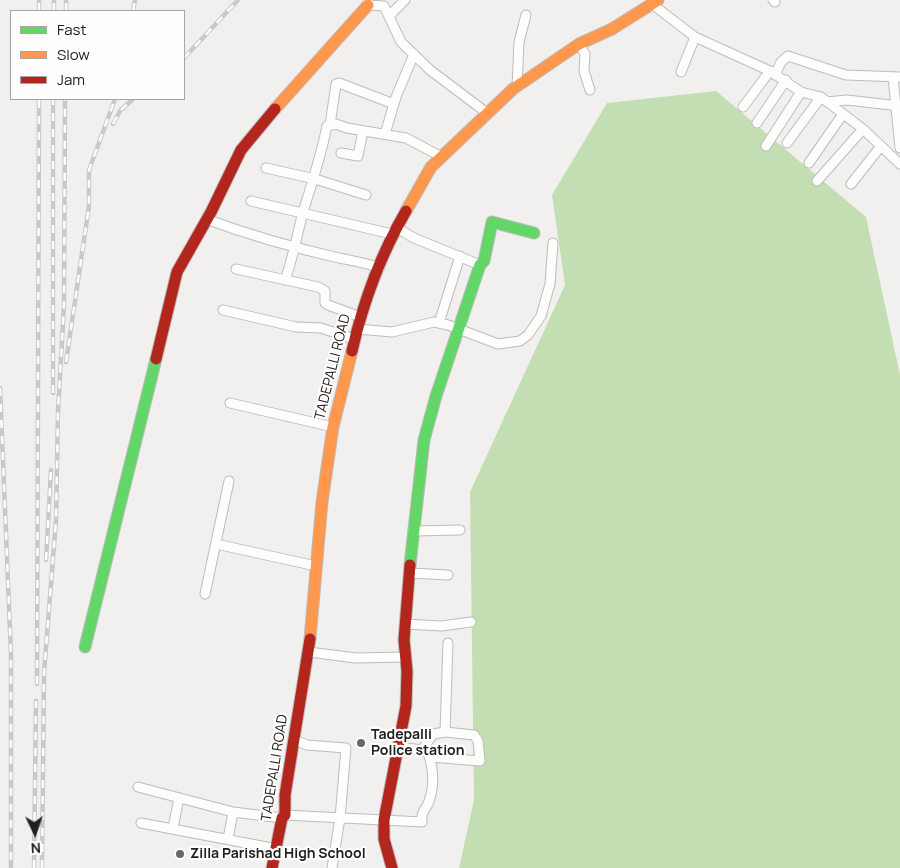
<!DOCTYPE html>
<style>
body{margin:0}
#map{position:relative;width:900px;height:868px;overflow:hidden;background:#f2f0ee;font-family:Manrope,sans-serif}
canvas{display:block}
.legend{position:absolute;left:10px;top:10px;width:175px;height:90px;box-sizing:border-box;background:#fffefd;border:1px solid #a6a5a4;margin:0;padding:6px 9px;list-style:none;font-size:15px;color:#21201e}
.legend li{display:flex;align-items:center;gap:10px;height:25px}
.legend b{width:25px;border:1px solid #a6a5a4}
.north{position:absolute;left:10px;top:808px;width:50px;height:50px;-webkit-text-stroke:4px #fffefd;paint-order:stroke;rotate:177deg;font-size:14px;font-weight:700;line-height:20px;text-align:center;color:#21201e}
.north::after{content:'';display:block;margin:auto;width:18px;height:22px;background:#21201e;clip-path:polygon(50% 0,100% 100%,50% 72%,0 100%)}
</style>
<div id="map">
<canvas width="900" height="868"></canvas>
<ul class="legend">
<li><b style="height:6px;background:#63d668"></b>Fast</li>
<li><b style="height:6px;background:#ff974d"></b>Slow</li>
<li><b style="height:6px;background:#b3261e"></b>Jam</li>
</ul>
<div class="north">N</div>
</div>
<script>
const context = document.querySelector('canvas').getContext('2d');
context.lineJoin = 'round';
function fill(path, color) { context.fillStyle = color; context.fill(path, 'evenodd'); }
function strokePath(path, color, width, dash) { context.strokeStyle = color; context.lineWidth = width; context.lineCap = dash ? 'butt' : 'round'; context.setLineDash(dash || []); context.stroke(path); }
function write(font, color, halo, rows, align = 'center') {
  context.font = font + ' Manrope,sans-serif'; context.lineWidth = 4.5; context.setLineDash([]); context.textBaseline = 'middle'; context.strokeStyle = halo; context.fillStyle = color; for (const [text, x, y, turn = 0] of rows) {
    context.save(); context.translate(x, y); context.rotate((+turn || 0) * Math.PI / 180); context.textAlign = isNaN(turn) ? turn : align; if (halo) context.strokeText(text, 0, 0); context.fillText(text, 0, 0); context.restore();
  }
}
const green = new Path2D(`
 M716 91 866 217 900 375V868H459L474 800 470 492 565 285 552 195 607 103Z`);
const street = new Path2D(`
 M773 0 775 2
 M368 1V5L384 6 401 42 430 70 487 113
 M652 4 695 37 770 71 801 92 821 97 863 129 900 164
 M390 15 405 0
 M579 44 585 54 584 71 590 90
 M681 72 695 37
 M775 75 781 62 788 56 846 75 900 77
 M893 77 900 148
 M517 86 519 42 526 15
 M827 102 847 100 900 106
 M743 107 770 71
 M757 123 786 80
 M330 125 336 84 339 83 394 104
 M385 134 396 97 414 54
 M787 143 821 97
 M766 146 801 92
 M341 153 358 156 363 131
 M809 163 843 114
 M266 168 315 179 366 195
 M817 181 863 129
 M851 184 881 146
 M251 201 392 234
 M206 219C249 235 295 248 339 258 354 261 366 263 380 268
 M397 228 414 238 480 265
 M236 269 318 287 325 291V303L328 305 360 317
 M285 280C293 258 297 235 303 212 312 183 321 156 327 126L336 124 347 128 406 138 440 156
 M223 310 296 327 321 328 354 339
 M439 323 460 256
 M357 329 392 332 434 322 448 325 498 344 520 341 528 335 541 316 550 284 553 243
 M230 403 333 427
 M413 531 460 530
 M216 544 316 566
 M410 573 448 575
 M205 594 229 481
 M405 624 442 626 471 622
 M309 652 356 658 405 657
 M295 740 307 745 346 748 340 818 332 868
 M399 747 422 750
 M430 757 480 761 478 741 474 735 445 732
 M138 787 233 812 282 818
 M285 815 422 822C421 813 424 811 428 804 435 786 434 770 428 753L422 750 433 734 445 732 448 643
 M141 823 277 849
 M173 828 179 798
 M228 839 233 812`);
const fast = new Path2D(`
 M410 565 424 440 436 396 480 265 484 261 492 222 534 233
 M85 647 156 359`);
const slow = new Path2D(`
 M275 109 368 5
 M406 211 431 167 513 89 579 44 612 29 658 0
 M310 639 322 502 333 427 352 351`);
const jam = new Path2D(`
 M352 351C363 303 381 254 406 211
 M156 359 177 272 211 212 241 150 275 109
 M272 868 282 818 285 815V795L310 639
 M392 868 384 839V820L406 706 407 671 404 640 410 565`);
const rail = new Path2D(`
 M39 11V0
 M54 11V0
 M66 11V0
 M133 11 135 0
 M184 58 238 0
 M113 124 120 111 133 99
 M66 362 89 206V170L115 99
 M0 388 11 655V868
 M53 393V99
 M46 560 51 470
 M37 684 39 99
 M34 868 36 701
 M42 868 44 673 56 520 58 411 64 305 65 99`);
const markers = [
 [361,743,5,"#6a6967"],
 [180,854,5,"#6a6967"]
];
const streetNames = [
 ["TADEPALLI ROAD",333,367,-76],
 ["TADEPALLI ROAD",275,768,-81]
];
const poiNames = [
 ["Tadepalli",371,735],
 ["Police station",371,751],
 ["Zilla Parishad High School",190,854]
];
fill(green, '#c3deb2');
strokePath(street, '#bebcbb', 11);
strokePath(fast, '#bebcbb', 13);
strokePath(slow, '#bebcbb', 13);
strokePath(jam, '#bebcbb', 13);
strokePath(street, '#fdfdfc', 9);
strokePath(fast, '#63d668', 11);
strokePath(slow, '#ff974d', 11);
strokePath(jam, '#b3261e', 11);
strokePath(rail, '#c9c9c9', 4.5);
strokePath(rail, '#fffefd', 2.5, [8]);
for (const [x, y, r, color] of markers) { const dot = new Path2D(); dot.arc(x, y, r, 0, 2 * Math.PI); context.fillStyle = color; context.fill(dot); strokePath(dot, '#fffefd', 2); }
write('14px', '#21201e', '#fffefd', streetNames);
write('bold 14px', '#21201e', '#fffefd', poiNames, 'left');
</script>
